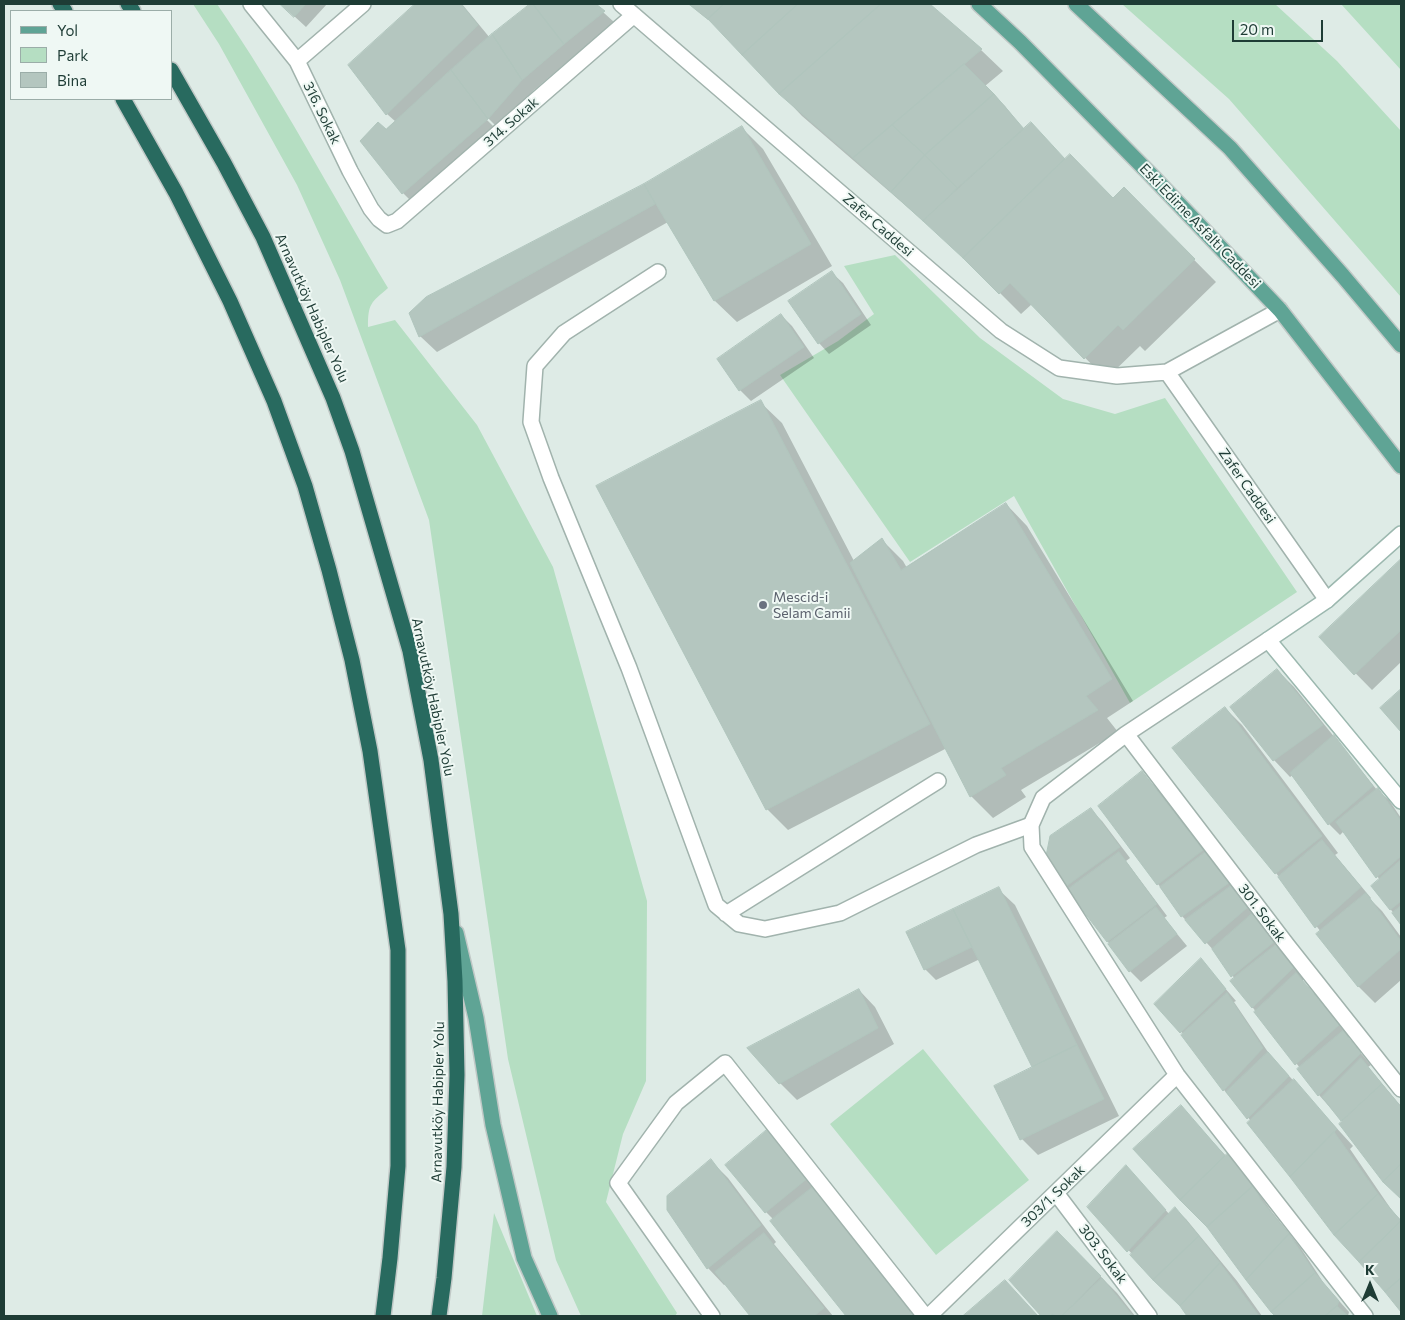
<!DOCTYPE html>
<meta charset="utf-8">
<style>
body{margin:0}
#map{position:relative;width:1405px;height:1320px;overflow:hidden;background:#deebe6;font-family:Commissioner,sans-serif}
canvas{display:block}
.frame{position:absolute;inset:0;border:5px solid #1e3c35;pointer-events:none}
.legend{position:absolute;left:10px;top:10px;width:162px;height:90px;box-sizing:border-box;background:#eff8f4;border:1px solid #9bada8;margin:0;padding:6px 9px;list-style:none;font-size:15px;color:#1e3c35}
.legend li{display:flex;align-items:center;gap:10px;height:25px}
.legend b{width:25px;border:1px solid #9bada8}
.north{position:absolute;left:1345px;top:1260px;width:50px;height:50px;-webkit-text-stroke:4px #eff8f4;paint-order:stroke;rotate:0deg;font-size:14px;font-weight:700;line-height:20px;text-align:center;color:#1e3c35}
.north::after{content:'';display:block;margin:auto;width:18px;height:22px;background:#1e3c35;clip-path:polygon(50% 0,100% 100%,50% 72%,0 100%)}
.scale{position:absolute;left:1232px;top:20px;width:91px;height:22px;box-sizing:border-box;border:2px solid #1e3c35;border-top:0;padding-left:6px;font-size:15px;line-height:18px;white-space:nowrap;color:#1e3c35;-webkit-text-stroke:4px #eff8f4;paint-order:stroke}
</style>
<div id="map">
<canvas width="1405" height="1320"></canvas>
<div class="frame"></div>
<ul class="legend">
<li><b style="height:6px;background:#5fa495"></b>Yol</li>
<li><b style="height:14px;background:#b5dec2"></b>Park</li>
<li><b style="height:14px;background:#b4c6bf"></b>Bina</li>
</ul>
<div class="north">K</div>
<div class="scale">20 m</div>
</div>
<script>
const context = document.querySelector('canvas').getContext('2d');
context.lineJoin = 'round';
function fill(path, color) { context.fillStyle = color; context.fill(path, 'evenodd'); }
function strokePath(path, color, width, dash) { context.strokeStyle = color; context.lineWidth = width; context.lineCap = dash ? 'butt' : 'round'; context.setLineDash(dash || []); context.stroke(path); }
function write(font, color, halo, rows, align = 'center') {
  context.font = font + ' Commissioner,sans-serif'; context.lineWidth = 4; context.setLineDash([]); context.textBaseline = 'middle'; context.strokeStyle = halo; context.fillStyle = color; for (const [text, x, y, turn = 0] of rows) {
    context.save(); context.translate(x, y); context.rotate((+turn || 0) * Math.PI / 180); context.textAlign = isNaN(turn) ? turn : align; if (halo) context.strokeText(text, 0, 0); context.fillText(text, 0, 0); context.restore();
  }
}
const green = new Path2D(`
 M193 4H217C280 95 331 193 388 288 371 303 368 303 368 327L395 320 477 425 553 567 647 901 646 1081 623 1134 606 1202 677 1313 675 1316H581L556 1260 508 1059 429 520 340 280 297 185 219 44Z
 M1122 4H1275L1337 61 1401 131V297L1229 99Z
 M1341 4H1401V70Z
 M895 255 980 338 1063 399 1115 414 1165 398 1297 592 1130 703 1014 496 910 562 780 375 838 341 874 314 844 266Z
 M923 1049 1029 1180 936 1255 830 1124Z
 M494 1213 537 1316H482Z`);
const shadow = new Path2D(`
 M281 4H327L306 27Z
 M417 4H462L490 38 530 5 528 4H594L614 22 533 91 499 129 488 118H485L503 136 420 210 403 193 362 141 386 131 396 122 387 114 350 65Z
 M689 4H928L981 50 1003 71 985 86 1005 106 1024 130 1066 160 1113 200 1124 189 1216 282 1145 351 1140 346 1106 379 1032 304 1021 314 978 271 935 231 802 116 717 27Z
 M742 128 763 149 832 266 737 322 715 301 668 222 437 352 420 336 644 185Z
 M832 273 843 283 871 325 829 354 819 343Z
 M781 315 792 326 814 358 751 401 740 390Z
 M760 402 782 423 854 561 882 540 903 561 907 568 1006 504 1027 526 1133 701 1107 718 1118 732 1021 790 1026 797 993 818 971 796 947 748 788 830 767 809Z
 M1401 561V662L1372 690 1320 637Z
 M1277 670 1294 687 1377 790 1389 800 1401 818V923L1373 886 1380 880 1344 831 1340 835 1329 824 1293 775 1290 777 1274 760Z
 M1225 708 1242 725 1338 853 1335 855 1371 898 1370 899 1382 911 1401 937V980L1375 1003 1359 987 1318 934 1321 932 1276 873Z
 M1142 773 1158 790 1240 893 1238 895 1304 979 1302 981 1350 1036 1348 1038 1371 1065 1368 1067 1401 1106V1198L1343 1122 1319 1095 1300 1068 1232 981 1235 979 1217 954 1182 916 1158 884Z
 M1091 810 1102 821 1130 858 1126 861 1167 916 1164 918 1187 946 1141 982 1130 971 1046 860Z
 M998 889 1015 905 1119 1116 1038 1155 1022 1139 1033 1068 980 959 936 980 925 969Z
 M1201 960 1236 1001 1234 1002 1270 1055 1353 1146 1350 1149 1393 1212 1401 1220V1310L1360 1261 1251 1121 1224 1090 1184 1035 1156 1004Z
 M859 990 875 1007 894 1044 797 1100 780 1083Z
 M1181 1107 1226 1156 1228 1155 1238 1165 1272 1212 1300 1247 1325 1285 1349 1312 1348 1316H1277L1247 1279Z
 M769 1130 819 1188 815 1191 829 1205 917 1316H848L772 1221 773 1219 766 1212Z
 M711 1161 728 1178 776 1242 774 1244 833 1316H752L726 1284 724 1285 708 1268Z
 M1137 1178 1170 1215 1175 1209 1186 1219 1237 1281 1262 1316H1188L1180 1305 1088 1207Z
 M1057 1233 1117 1293 1135 1316H1043L1010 1280Z
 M1005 1281 1037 1316H965Z`);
const building = new Path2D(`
 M280 4H306L294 17Z
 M415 4H461L478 25 386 115 348 65Z
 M530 4H533L564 44 522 80 492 34Z
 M533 4H596L605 11 564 44Z
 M689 4H724L708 19Z
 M724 4H798L742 55 708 19Z
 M798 4H881L779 94 742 55Z
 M881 4H930L982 49 853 158 779 94Z
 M492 34 522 80 488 119 451 70Z
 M964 64 994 94 925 155 892 125Z
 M451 70 488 119 402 194 360 141 378 122 386 129Z
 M994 94 1024 129 957 188 925 155Z
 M1031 122 1065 159 963 258 923 221Z
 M892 125 925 155 891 192 853 158Z
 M742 126 811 244 714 301 644 184Z
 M1070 154 1113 198 1124 187 1195 259 1123 330 1118 325 1084 359 1010 283 999 294 963 258Z
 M925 155 957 188 923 221 891 192Z
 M644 184 655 204 419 337 409 313 426 297Z
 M832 271 861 314 818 344 788 301Z
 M781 314 804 347 739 391 717 359Z
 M761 400 930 724 766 810 596 486Z
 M1006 503 1112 679 1086 696 1098 710 1001 768 1006 775 970 797 850 563 882 538 901 570Z
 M1401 559V630L1354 675 1319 637Z
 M1277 669 1323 725 1273 761 1230 707Z
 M1401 689V732L1380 708Z
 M1225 707 1322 836 1275 874 1172 748Z
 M1334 735 1373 786 1328 825 1290 773Z
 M1142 771 1203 850 1157 885 1098 806Z
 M1378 788 1401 821V856L1376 878 1336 822Z
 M1091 808 1120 847 1065 887 1045 861 1050 836Z
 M1322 840 1361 887 1315 928 1278 877Z
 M1207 851 1230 882 1181 917 1160 887Z
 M1119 852 1157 904 1107 942 1067 890Z
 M1401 860V901L1390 910 1371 886Z
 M1231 886 1248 907 1205 944 1185 920Z
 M999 887 1077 1045 1032 1067 953 909Z
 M1366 893 1401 941V949L1358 987 1316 934Z
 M1401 906V925L1392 913Z
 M1156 907 1177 934 1129 972 1108 944Z
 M953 909 972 947 924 970 906 932Z
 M1253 913 1275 941 1231 977 1212 949Z
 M1277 944 1294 967 1252 1008 1230 981Z
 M1201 958 1226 989 1180 1033 1154 1004Z
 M1296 973 1340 1024 1295 1065 1254 1012Z
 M859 989 878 1028 779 1084 747 1048Z
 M1227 993 1263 1048 1223 1091 1181 1035Z
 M1343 1031 1361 1053 1318 1096 1297 1069Z
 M1077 1045 1104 1099 1020 1140 994 1086Z
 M1268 1052 1289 1076 1247 1119 1226 1092Z
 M1361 1058 1382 1084 1341 1121 1322 1097Z
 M1294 1079 1337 1129 1290 1177 1247 1123Z
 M1382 1084 1401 1107V1164L1383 1182 1339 1124Z
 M1181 1105 1225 1156 1180 1200 1133 1149Z
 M769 1128 809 1177 765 1213 725 1165Z
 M1334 1132 1378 1194 1334 1235 1290 1177Z
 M1228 1153 1253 1186 1207 1227 1180 1200Z
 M711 1159 761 1225 707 1269 667 1210V1196Z
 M1401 1164V1199L1383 1182Z
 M1126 1165 1166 1210 1127 1252 1087 1207Z
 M1253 1186 1261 1200 1289 1234 1246 1280 1207 1227Z
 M813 1187 915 1316H846L770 1221Z
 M1378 1194 1401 1221 1359 1262 1334 1235Z
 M1175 1207 1199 1236 1153 1280 1130 1255Z
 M1401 1221V1278L1385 1292 1359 1262Z
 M1057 1231 1101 1276 1062 1316H1056L1052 1314 1050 1316H1041L1009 1280Z
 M764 1233 824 1308 814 1316H750L715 1272Z
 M1289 1234 1315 1273 1271 1312 1246 1280Z
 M1199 1236 1220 1263 1180 1306 1153 1280Z
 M1220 1263 1259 1316H1187L1180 1306Z
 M1315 1273 1339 1301 1337 1306 1325 1316H1275L1271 1312Z
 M1102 1278 1133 1316H1062Z
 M1401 1278V1312L1385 1292Z
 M1005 1280 1038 1316H963Z
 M1337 1306 1348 1316H1325Z`);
const lane = new Path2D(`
 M658 272 564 333 535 366 531 422 551 478 629 668 716 905 739 924 765 929 840 913 976 845 1031 825
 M726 914 938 781`);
const street = new Path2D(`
 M251 4 297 61 350 171 371 209 379 219 387 225 397 221 634 15
 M621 4 1001 331 1059 368 1117 376 1167 372 1280 310
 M297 61 363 4
 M1167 372 1327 600
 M1268 640 1126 734 1043 798 1031 825 1032 847 1177 1075 1365 1316
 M1126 734 1287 945 1401 1089
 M1056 1193 1149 1316
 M712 1316 618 1183 676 1103 725 1063 925 1316
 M929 1316 1177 1075`);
const secondary = new Path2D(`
 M1401 534 1327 600 1268 640 1401 801`);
const primary = new Path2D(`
 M979 4 1020 42 1151 175 1280 310 1401 466
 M1076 4 1230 148 1343 276 1401 345
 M456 933 476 1018 493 1125 524 1258 550 1316`);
const highway = new Path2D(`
 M60 4 65 11
 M128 4 133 11
 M171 70 224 163 263 237 333 398 352 451 410 651 431 760 451 914 455 981 457 1075 454 1167 444 1278 439 1316
 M123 99 176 193 230 301 274 401 305 486 329 570 352 660 370 751 398 950V1166L390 1258 383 1316`);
const markers = [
 [763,605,5,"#6b7280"]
];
const streetNames = [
 ["316. Sokak",322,113,64],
 ["314. Sokak",511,122,-41],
 ["Zafer Caddesi",878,225,41],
 ["Eski Edirne Asfaltı Caddesi",1200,226,46],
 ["Arnavutköy Habipler Yolu",312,308,66],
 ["Zafer Caddesi",1247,486,55],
 ["Arnavutköy Habipler Yolu",433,697,78],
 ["301. Sokak",1262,913,53],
 ["Arnavutköy Habipler Yolu",438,1102,-89],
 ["303/1. Sokak",1053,1196,-44],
 ["303. Sokak",1103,1254,53]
];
const worshipNames = [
 ["Mescid-i",773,597],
 ["Selam Camii",773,613]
];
fill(green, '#b5dec2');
fill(shadow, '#0003');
fill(building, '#b4c6bf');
strokePath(building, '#b0c5bd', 1);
strokePath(lane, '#a1b3ad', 18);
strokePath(street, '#a1b3ad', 18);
strokePath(secondary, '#9cb8af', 18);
strokePath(primary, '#c0c8c6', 18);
strokePath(highway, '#c0c8c6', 18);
strokePath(lane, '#fff', 15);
strokePath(street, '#fff', 15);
strokePath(secondary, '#fff', 15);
strokePath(primary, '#5fa495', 15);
strokePath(highway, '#286a5f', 15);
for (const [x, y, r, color] of markers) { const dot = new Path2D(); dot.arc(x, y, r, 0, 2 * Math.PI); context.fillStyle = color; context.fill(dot); strokePath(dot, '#eff8f4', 2); }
write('14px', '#1e3c35', '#eff8f4', streetNames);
write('14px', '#5b616d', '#eff8f4', worshipNames, 'left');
</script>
